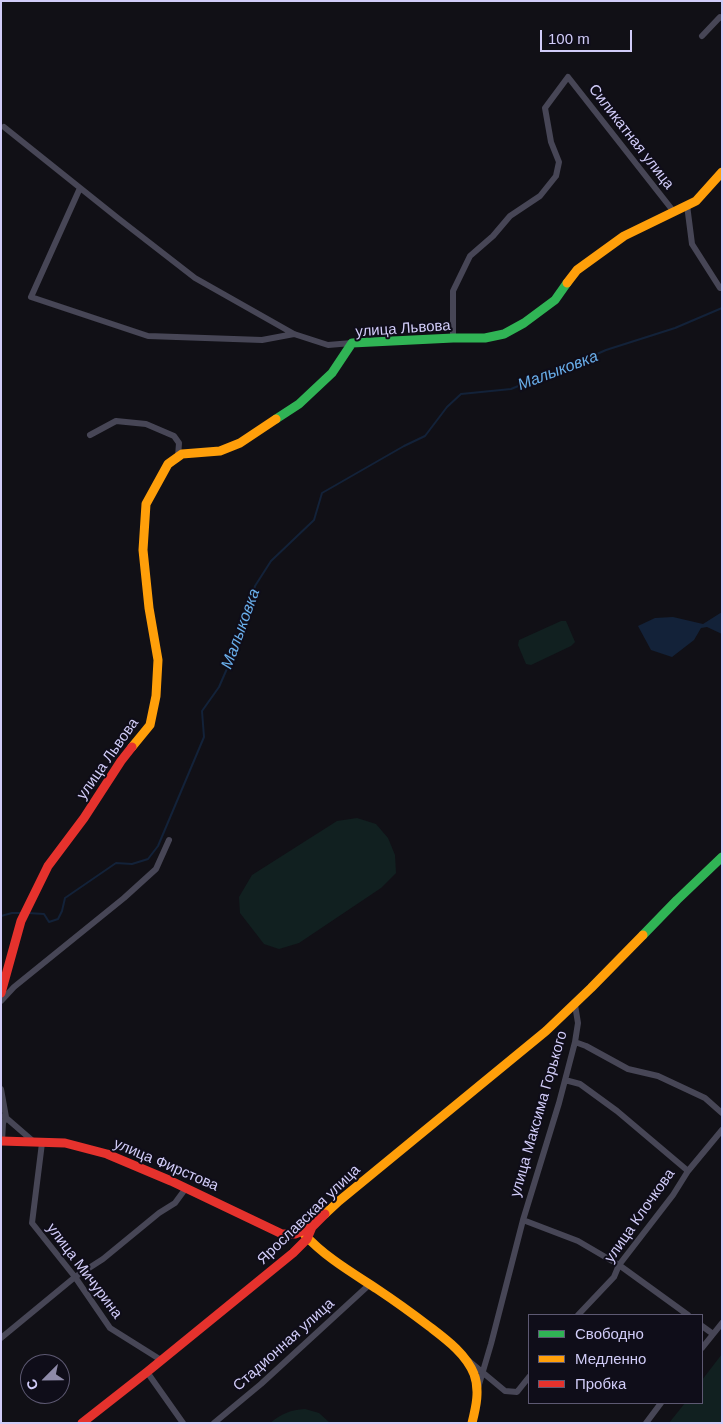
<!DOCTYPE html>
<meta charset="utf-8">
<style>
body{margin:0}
#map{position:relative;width:723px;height:1424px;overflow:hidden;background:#111016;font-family:Helvetica,sans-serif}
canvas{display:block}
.frame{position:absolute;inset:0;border:2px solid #d1ccf8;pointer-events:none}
.legend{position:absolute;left:528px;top:1314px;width:175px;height:90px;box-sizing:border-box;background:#0f0d19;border:1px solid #5d5972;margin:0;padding:6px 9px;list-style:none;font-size:15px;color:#d1ccf8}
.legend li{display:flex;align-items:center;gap:10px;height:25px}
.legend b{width:25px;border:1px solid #5d5972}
.north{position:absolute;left:20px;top:1354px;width:50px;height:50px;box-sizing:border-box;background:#0f0d19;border:1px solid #5d5972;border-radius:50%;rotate:247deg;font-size:14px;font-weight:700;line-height:20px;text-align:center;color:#d1ccf8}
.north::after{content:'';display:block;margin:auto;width:18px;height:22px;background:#8e8aa9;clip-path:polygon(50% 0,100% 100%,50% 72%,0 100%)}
.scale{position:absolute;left:540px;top:30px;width:92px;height:22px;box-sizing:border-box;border:2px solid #d1ccf8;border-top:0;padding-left:6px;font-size:15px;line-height:18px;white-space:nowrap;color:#d1ccf8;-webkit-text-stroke:4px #0f0d19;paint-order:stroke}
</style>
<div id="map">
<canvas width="723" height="1424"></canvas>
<div class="frame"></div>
<ul class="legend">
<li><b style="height:6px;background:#30b455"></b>Свободно</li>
<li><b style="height:6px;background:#ff9f0a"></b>Медленно</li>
<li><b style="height:6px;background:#e5322d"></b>Пробка</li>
</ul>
<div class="north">С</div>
<div class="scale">100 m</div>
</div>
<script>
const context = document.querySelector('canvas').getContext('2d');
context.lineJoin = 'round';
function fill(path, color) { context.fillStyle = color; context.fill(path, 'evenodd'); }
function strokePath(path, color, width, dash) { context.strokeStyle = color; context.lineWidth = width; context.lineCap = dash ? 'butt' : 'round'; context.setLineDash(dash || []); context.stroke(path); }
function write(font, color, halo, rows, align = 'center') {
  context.font = font + ' Helvetica,sans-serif'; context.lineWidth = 4; context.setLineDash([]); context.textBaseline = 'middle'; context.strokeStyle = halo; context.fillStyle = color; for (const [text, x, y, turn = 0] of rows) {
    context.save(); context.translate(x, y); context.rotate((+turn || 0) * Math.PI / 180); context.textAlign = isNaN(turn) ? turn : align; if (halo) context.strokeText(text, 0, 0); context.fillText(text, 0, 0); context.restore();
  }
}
const green = new Path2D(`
 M561 621H566L575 642 571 646 531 665 526 664 518 645 519 640Z
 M357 818 376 824 388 838 395 855 396 873 381 888 299 943 279 949 264 944 240 913 239 897 252 875 337 821Z
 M722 1354V1423H669L685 1403H702V1380Z
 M305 1409 319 1413 330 1423H270C283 1413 290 1410 305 1409Z`);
const water = new Path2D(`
 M722 612V634L707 627 701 628 694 640 672 657 651 650 638 626 655 618 673 617 703 624Z`);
const stream = new Path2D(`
 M28 913 44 914 49 922 58 919 62 911 65 898 116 863 132 864 148 859 158 846 204 737 202 711 219 687 236 648 249 614 255 586 271 561 314 520 322 493 404 446 425 436 447 407 461 394 511 389 540 377 570 366 606 350 675 328 722 308
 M1 916 12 913H21`);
const street = new Path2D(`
 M702 36 720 17 722 18
 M4 127 119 219 195 278 294 334 328 345 352 343
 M80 188 31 297 148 336 262 340 294 334
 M687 205 692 244 720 288 722 287
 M453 338V291L470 256 493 236 510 216 540 196 556 176 559 162 551 142 545 108 568 77 674 212
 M90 435 116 421 146 424 174 436 179 443 178 457
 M1 1001 14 987 124 898 156 869 169 840
 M575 1042 586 1046 628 1069 658 1076 705 1098 722 1113
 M565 1080 580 1084 617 1111 688 1171
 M1 1089 6 1117 3 1123 2 1141
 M4 1116 34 1142
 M42 1143 32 1223 75 1277 110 1328 161 1360
 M523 1220 578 1241 619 1265 688 1315
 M578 1315 614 1277 619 1265 673 1195 688 1171 722 1130
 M702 1326 713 1334
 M1 1338 75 1277 103 1259 159 1213 175 1203 186 1188
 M702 1348 722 1323
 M469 1361 505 1391 517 1392 529 1377
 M147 1372 183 1423
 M478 1388 491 1344 523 1220 559 1103 575 1042 578 1023 575 1005
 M214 1423 261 1384 370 1284
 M646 1423 661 1403`);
const fast = new Path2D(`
 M276 419 299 404 332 373 352 343 453 338H485L504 334 524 323 555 300 567 283
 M643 935 677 900 722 857`);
const slow = new Path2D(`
 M567 283 577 270 624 236 696 201 722 172
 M132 747 150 725 156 696 158 660 149 608 143 550 146 504 168 464 182 454 220 451 240 443 276 419
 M325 1214 339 1201 546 1031 591 988 643 935
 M304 1234C325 1257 351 1272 377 1289 395 1301 413 1314 430 1327 447 1340 466 1354 474 1374 480 1390 476 1407 472 1423`);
const jam = new Path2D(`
 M1 993 21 921 48 866 84 818 121 761 132 747
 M1 1141 65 1143 107 1154 171 1181 282 1234H295L312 1227
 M82 1423 147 1372 293 1253 307 1239 312 1227 325 1214`);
const streetNames = [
 ["Силикатная улица",631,137,52],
 ["улица Львова",403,329,-4],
 ["улица Львова",108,759,-55],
 ["улица Максима Горького",539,1114,-74],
 ["улица Фирстова",166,1165,23],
 ["Ярославская улица",309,1215,-44],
 ["улица Клочкова",640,1216,-55],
 ["улица Мичурина",84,1271,53],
 ["Стадионная улица",284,1345,-42]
];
const waterNames = [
 ["Малыковка",558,371,-21],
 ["Малыковка",241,629,-70]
];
fill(green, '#112020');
fill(water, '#132239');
strokePath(stream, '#132239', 2);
strokePath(street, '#474656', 6);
strokePath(fast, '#30b455', 9);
strokePath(slow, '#ff9f0a', 9);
strokePath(jam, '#e5322d', 9);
write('15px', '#d1ccf8', '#0f0d19', streetNames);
write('italic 16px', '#69aeea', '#0f0d19', waterNames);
</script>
